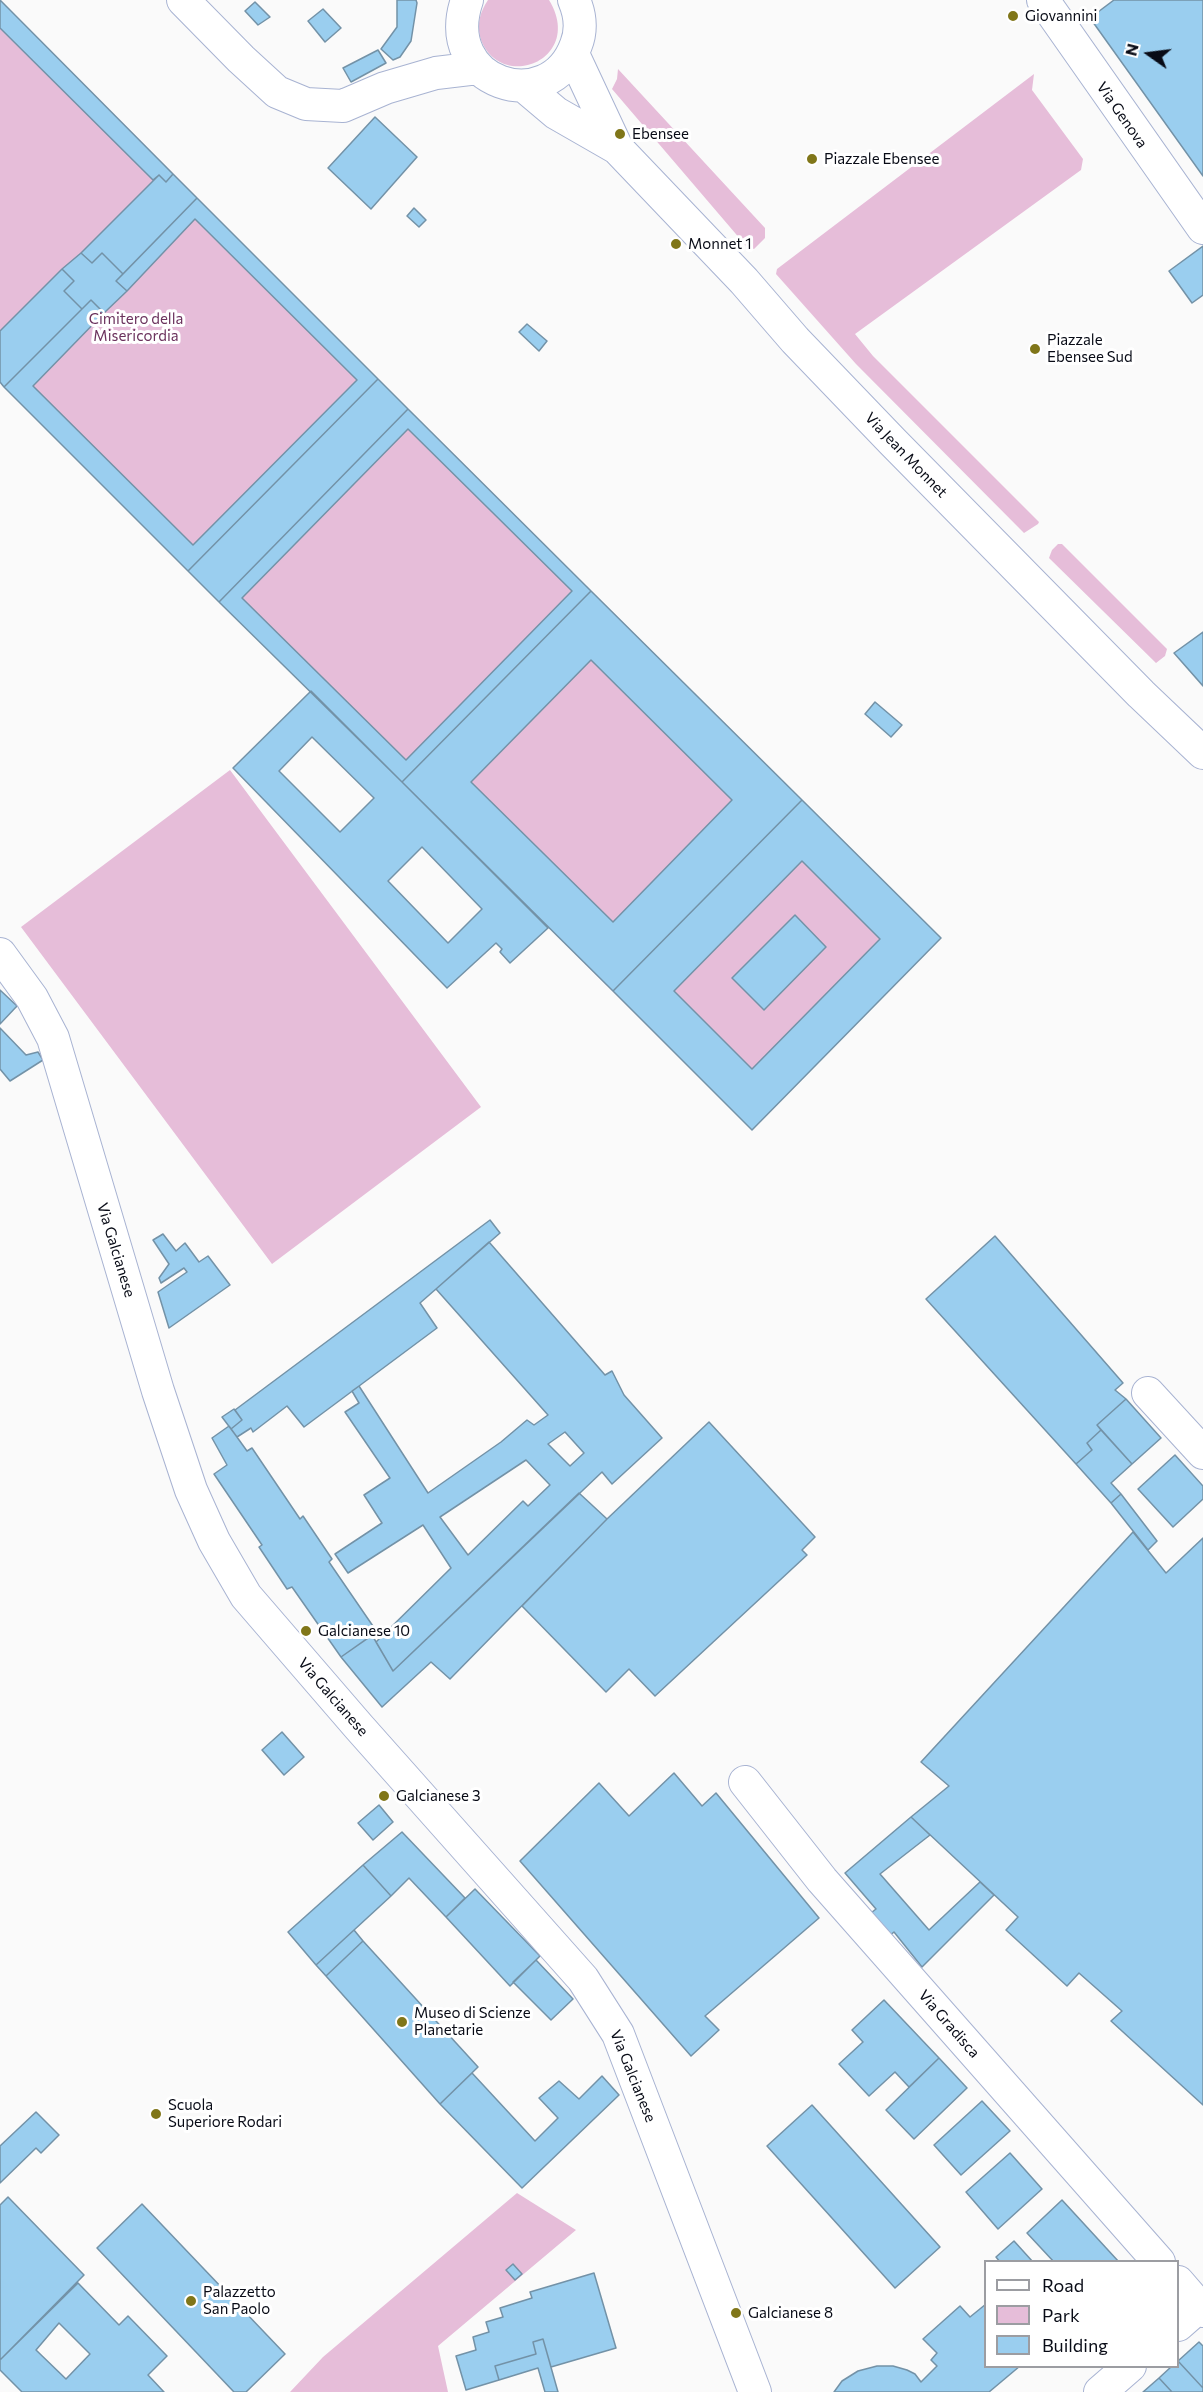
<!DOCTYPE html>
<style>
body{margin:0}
#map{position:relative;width:1203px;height:2392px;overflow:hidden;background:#fafafa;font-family:Commissioner,sans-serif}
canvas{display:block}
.legend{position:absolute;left:984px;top:2260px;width:195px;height:108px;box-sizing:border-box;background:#fff;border:2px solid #9c9da2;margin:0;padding:8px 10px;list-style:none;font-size:18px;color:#080b16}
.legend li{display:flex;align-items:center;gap:12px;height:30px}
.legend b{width:30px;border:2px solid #9c9da2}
.north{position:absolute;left:1119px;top:24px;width:60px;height:60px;-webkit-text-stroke:4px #fff;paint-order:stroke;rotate:284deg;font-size:16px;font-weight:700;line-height:24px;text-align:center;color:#080b16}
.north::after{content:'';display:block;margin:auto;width:21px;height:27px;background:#080b16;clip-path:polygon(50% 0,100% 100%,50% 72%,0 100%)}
</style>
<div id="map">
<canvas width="1203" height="2392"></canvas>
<ul class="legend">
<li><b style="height:8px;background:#fff"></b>Road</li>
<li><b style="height:16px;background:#e6bdd9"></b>Park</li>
<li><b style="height:16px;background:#9aceef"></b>Building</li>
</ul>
<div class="north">N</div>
</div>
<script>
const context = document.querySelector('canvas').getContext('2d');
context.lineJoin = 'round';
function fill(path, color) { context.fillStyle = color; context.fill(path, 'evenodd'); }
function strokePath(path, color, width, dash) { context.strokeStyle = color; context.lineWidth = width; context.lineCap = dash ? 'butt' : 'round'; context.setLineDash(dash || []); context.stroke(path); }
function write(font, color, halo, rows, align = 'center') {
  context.font = font + ' Commissioner,sans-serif'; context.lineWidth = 6; context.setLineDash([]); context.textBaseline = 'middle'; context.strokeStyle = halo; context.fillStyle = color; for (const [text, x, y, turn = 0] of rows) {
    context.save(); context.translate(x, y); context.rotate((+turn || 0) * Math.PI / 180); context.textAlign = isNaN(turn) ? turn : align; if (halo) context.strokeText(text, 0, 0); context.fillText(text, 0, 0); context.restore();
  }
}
const green = new Path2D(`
 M0 0 408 409 941 938 752 1130 0 382Z
 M488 0H549C585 59 502 93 481 40 476 25 480 12 488 0Z
 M618 69 765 228V238L754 249 747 247 612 89 617 79Z
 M1034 74 1032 90 1083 159 1081 170 855 334 873 356 1039 522 1038 524 1024 533 856 364 776 274 777 269Z
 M1058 544H1062L1167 649 1165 656 1156 663 1049 558 1052 550Z
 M230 770 481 1107 272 1264 21 927Z
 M517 2193 576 2230 438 2346 448 2392H290L323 2357Z`);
const building = new Path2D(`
 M0 0 173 174 166 182 159 175 153 180 0 28Z
 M397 0H416L417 3 411 41 400 57 393 60 381 49 397 27Z
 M1114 0H1203V176L1090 18Z
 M255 2 270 17 258 25 245 11Z
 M323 9 341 28 325 42 308 21Z
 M378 50 386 63 351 82 343 68Z
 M375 117 417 157 371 209 328 168Z
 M173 174 197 198 123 274 102 253 92 263 81 253 159 175 166 182Z
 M197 198 378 379 188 571 4 387 91 300 104 313 33 386 193 545 357 380 195 219 127 291 116 281Z
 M414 208 426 220 419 227 407 216Z
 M1203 246V295L1192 303 1169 271Z
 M81 253 92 263 102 253 123 274 116 281 127 291 104 313 91 300 82 309 64 291 74 281 62 269Z
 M62 269 74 281 64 291 82 309 4 387 0 382V331Z
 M527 324 547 341 539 351 519 332Z
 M378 379 408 409 219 602 188 571Z
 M408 409 591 591 402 782 219 602ZM408 429 572 591 406 760 242 598Z
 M591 591 802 800 613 991 402 782ZM591 660 732 800 613 922 471 782Z
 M1203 632V686L1174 653Z
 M311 691 548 928 510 963 500 952 502 949 496 943 447 988 233 768ZM312 737 374 798 340 832 279 771ZM422 847 482 909 448 943 388 881Z
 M875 702 902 725 891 737 865 714Z
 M802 800 941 938 752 1130 613 991ZM802 861 880 939 752 1069 674 991Z
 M795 915 826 947 764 1010 732 978Z
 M0 990 17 1006 0 1024Z
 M0 1028 26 1055 38 1052 43 1060 10 1081 0 1069Z
 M490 1220 500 1233 420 1303 437 1328 304 1427 287 1406 253 1432 251 1428 237 1437 231 1429 242 1420 235 1410Z
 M163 1234 176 1251 185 1243 199 1262 208 1256 230 1285 169 1328 158 1292 187 1272 184 1268 161 1283 159 1278 169 1264 153 1240Z
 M995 1236 1123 1383 1115 1390 1126 1399 1097 1425 1101 1430 1087 1443 1092 1450 1076 1464 926 1299Z
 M489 1242 605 1375 612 1371 624 1395 662 1438 612 1484 602 1472 393 1671 376 1642 451 1568 423 1525 348 1573 335 1554 382 1523 364 1495 390 1478 345 1412 359 1403 352 1391 359 1386 428 1493 501 1442 527 1420 534 1425 548 1415 436 1289ZM565 1432 584 1453 570 1466 548 1444ZM526 1460 550 1485 528 1506 523 1501 468 1555 440 1517Z
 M1126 1399 1161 1438 1132 1464 1097 1425Z
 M234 1409 242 1420 231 1429 222 1417Z
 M709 1422 815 1537 802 1550 807 1555 655 1696 629 1669 606 1692 522 1606 607 1519Z
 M229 1426 247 1451 252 1448 300 1519 303 1516 332 1559 329 1562 377 1632 341 1657 292 1587 287 1589 259 1547 262 1545 214 1474 227 1465 212 1438Z
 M1101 1430 1132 1464 1111 1483 1121 1494 1111 1503 1076 1464 1092 1450 1087 1443Z
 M1175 1455 1203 1486V1499L1173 1527 1138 1489Z
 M579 1493 607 1519 450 1679 431 1662 382 1707 341 1657 372 1635 393 1671Z
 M1121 1494 1157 1541 1148 1550 1111 1503Z
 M1133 1532 1166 1573 1203 1538V2105L1111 2021 1122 2011 1079 1973 1067 1986 1006 1930 1018 1917 911 1817 949 1786 921 1762Z
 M282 1732 304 1757 284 1775 262 1750Z
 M674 1773 702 1806 716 1793 819 1918 705 2016 719 2030 691 2056 520 1861 599 1783 629 1816Z
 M379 1805 393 1822 373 1840 358 1823Z
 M911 1817 930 1835 880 1874 929 1930 980 1882 994 1895 922 1967 894 1932 889 1936 871 1913 876 1909 845 1873Z
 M402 1832 465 1898 446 1917 409 1878 391 1896 363 1865Z
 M363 1865 391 1896 316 1965 288 1932Z
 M475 1889 540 1956 510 1986 446 1917Z
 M354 1930 363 1941 326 1976 316 1965Z
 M363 1941 478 2067 440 2104 326 1976Z
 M536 1960 573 1999 551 2020 513 1982Z
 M884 2000 939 2058 909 2087 895 2072 869 2096 839 2064 863 2042 852 2030Z
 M939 2058 967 2088 914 2139 886 2110Z
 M472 2073 535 2141 558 2118 539 2098 559 2081 579 2099 602 2076 619 2095 522 2188 440 2104Z
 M982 2101 1010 2131 961 2175 934 2145Z
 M812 2105 940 2247 895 2288 767 2146Z
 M36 2112 59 2135 41 2153 36 2148 0 2183V2146Z
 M1010 2153 1042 2189 998 2229 966 2192Z
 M8 2197 84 2275 0 2360V2205Z
 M1062 2200 1119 2262H1054L1027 2233Z
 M142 2204 285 2354 246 2392H234L97 2248Z
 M1014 2241 1033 2262H1000L996 2257Z
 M513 2264 522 2274 515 2280 506 2270Z
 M594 2273 616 2348 551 2367 543 2339 533 2342 536 2354 495 2366 499 2380 466 2390 456 2356 476 2350 473 2337 489 2332 486 2322 503 2317 500 2308 532 2298 530 2292Z
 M78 2283 119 2325 128 2316 167 2356 148 2375 164 2392H22L0 2370V2360ZM59 2323 90 2354 66 2379 36 2350Z
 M986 2304V2366H1020L989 2392H834L842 2381 858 2371 877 2366H893L907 2370 915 2374 921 2382 937 2366 931 2360 937 2353 923 2339 960 2306 970 2317Z
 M543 2339 558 2392H545L538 2368 499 2380 495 2366 536 2354 533 2342Z
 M1199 2342 1203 2346V2388L1178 2361Z
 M1178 2361 1203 2388V2392H1172L1159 2378 1172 2366H1178Z
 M1159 2378 1172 2392H1143Z`);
const minor = new Path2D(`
 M183 0 241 59 277 92 306 104 343 106 385 88 436 73 478 68
 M467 0C438 84 549 119 576 45 582 30 580 14 574 0
 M1043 0 1203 228
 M573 54 617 148
 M524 86 556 113 617 148 744 281 795 340 892 441 1141 694 1203 753
 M0 954 32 998 53 1038 158 1391 191 1490 214 1541 246 1596 359 1727 583 1979 618 2034 755 2392
 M1148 1393 1203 1453
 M745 1782 822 1880 1159 2262
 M1178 2282 1203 2311
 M1178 2325 1203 2303
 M1100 2392 1130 2366`);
const markers = [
 [1013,16,6,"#807619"],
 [620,134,6,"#807619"],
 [812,159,6,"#807619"],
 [676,244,6,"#807619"],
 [1035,349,6,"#807619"],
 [306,1631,6,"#807619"],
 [384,1796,6,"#807619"],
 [402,2022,6,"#807619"],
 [156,2114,6,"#807619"],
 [191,2301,6,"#807619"],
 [736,2313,6,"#807619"]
];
const poiNames = [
 ["Giovannini",1025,16],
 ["Ebensee",632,134],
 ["Piazzale Ebensee",824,159],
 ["Monnet 1",688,244],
 ["Piazzale",1047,340],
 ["Ebensee Sud",1047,357],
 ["Galcianese 10",318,1631],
 ["Galcianese 3",396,1796],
 ["Museo di Scienze",414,2013],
 ["Planetarie",414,2030],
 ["Scuola",168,2105],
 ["Superiore Rodari",168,2122],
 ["Palazzetto",203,2292],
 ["San Paolo",203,2309],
 ["Galcianese 8",748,2313]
];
const streetNames = [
 ["Via Genova",1122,115,55],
 ["Via Jean Monnet",906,455,46],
 ["Via Galcianese",116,1250,73],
 ["Via Galcianese",333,1697,49],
 ["Via Gradisca",949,2024,49],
 ["Via Galcianese",633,2076,68]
];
const parkNames = [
 ["Cimitero della",136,319],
 ["Misericordia",136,336]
];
fill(green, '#e6bdd9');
fill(building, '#9aceef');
strokePath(building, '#7392a7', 1.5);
strokePath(minor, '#a8b3d2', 34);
strokePath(minor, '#fff', 32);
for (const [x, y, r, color] of markers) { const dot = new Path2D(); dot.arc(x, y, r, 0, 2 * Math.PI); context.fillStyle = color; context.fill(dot); strokePath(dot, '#fff', 2); }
write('15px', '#080b16', '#fff', poiNames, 'left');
write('15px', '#080b16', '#fff', streetNames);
write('15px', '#6b325d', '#fff', parkNames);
</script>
